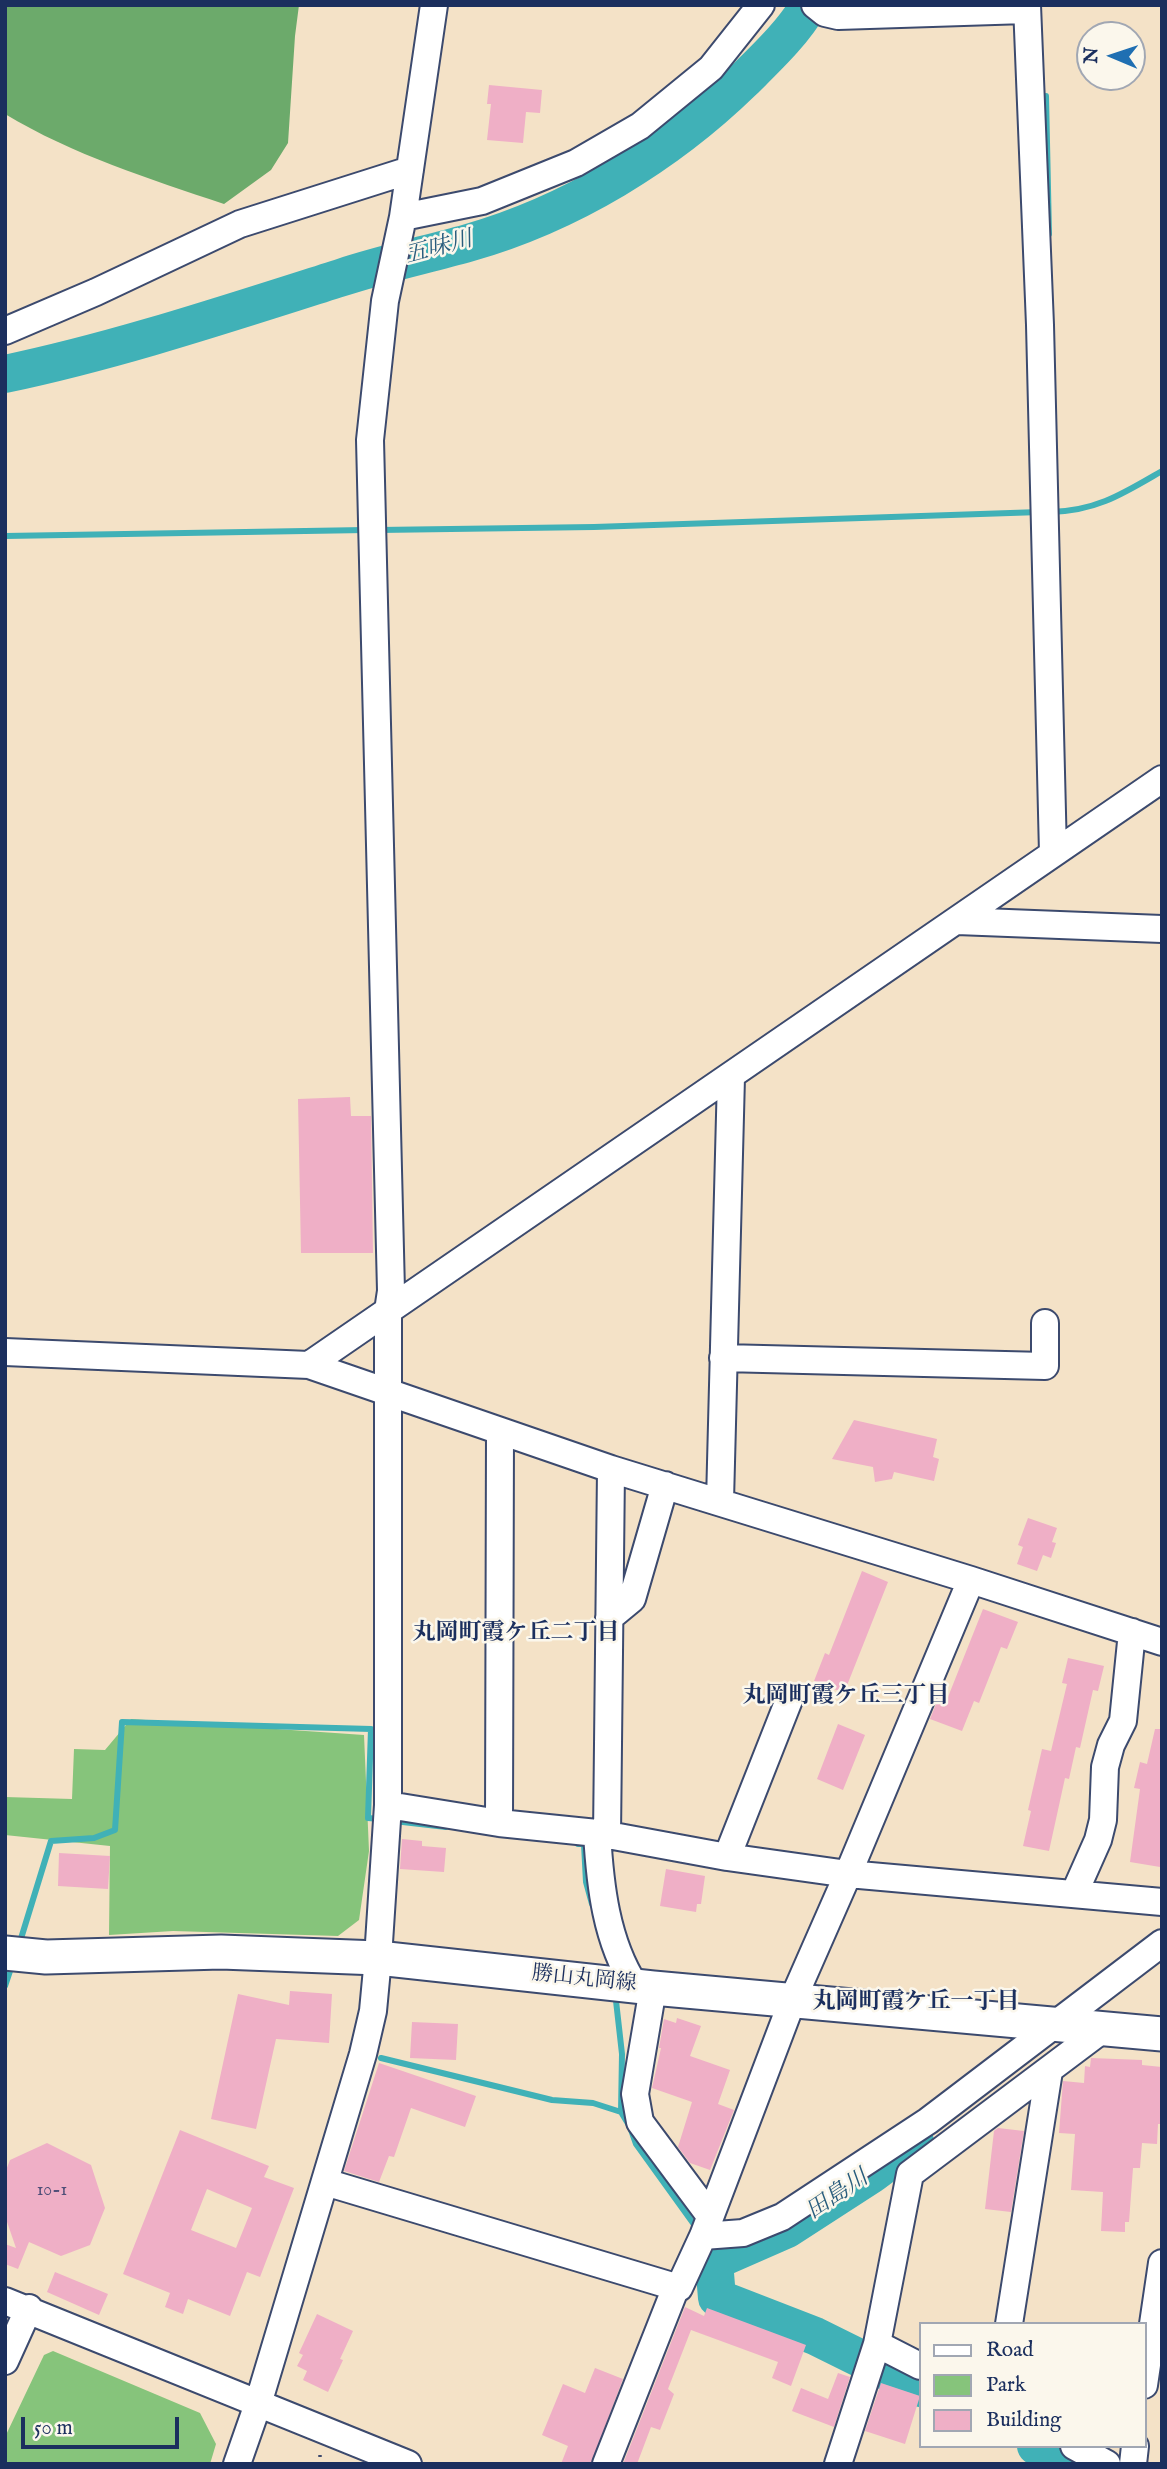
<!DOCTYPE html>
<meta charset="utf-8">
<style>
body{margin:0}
#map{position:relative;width:1167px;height:2469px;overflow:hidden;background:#f4e2c7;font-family:"IM FELL English",serif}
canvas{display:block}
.frame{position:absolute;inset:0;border:7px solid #1b2f5e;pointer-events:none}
.legend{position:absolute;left:919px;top:2322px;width:228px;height:126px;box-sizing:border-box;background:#fbf7ec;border:2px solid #a1a7b3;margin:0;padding:9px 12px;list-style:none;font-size:21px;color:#1b2f5e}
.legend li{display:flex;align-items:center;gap:14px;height:35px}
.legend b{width:35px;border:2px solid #a1a7b3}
.north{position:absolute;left:1076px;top:21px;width:70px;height:70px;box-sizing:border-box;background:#fbf7ec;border:2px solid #a1a7b3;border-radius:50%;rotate:272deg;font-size:19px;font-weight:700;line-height:28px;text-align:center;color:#1b2f5e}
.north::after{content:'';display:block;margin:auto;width:24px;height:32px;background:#1f6fb2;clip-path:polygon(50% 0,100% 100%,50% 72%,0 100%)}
.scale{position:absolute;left:21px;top:2417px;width:158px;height:32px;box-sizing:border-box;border:4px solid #1b2f5e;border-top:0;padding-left:9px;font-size:21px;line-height:24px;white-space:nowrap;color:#1b2f5e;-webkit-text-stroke:5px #fbf7ec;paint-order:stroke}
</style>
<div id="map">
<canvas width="1167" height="2469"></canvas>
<div class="frame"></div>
<ul class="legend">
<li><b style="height:9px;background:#fff"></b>Road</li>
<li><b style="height:19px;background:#86c47b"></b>Park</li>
<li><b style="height:19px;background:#efafc6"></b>Building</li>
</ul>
<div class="north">N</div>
<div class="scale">50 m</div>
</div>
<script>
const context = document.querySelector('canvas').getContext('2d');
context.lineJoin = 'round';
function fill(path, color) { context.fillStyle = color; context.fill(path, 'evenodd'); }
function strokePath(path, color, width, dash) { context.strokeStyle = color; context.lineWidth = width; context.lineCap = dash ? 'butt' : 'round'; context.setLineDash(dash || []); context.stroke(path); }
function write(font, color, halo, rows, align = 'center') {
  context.font = font + ' "IM FELL English","Noto Serif JP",serif'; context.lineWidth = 5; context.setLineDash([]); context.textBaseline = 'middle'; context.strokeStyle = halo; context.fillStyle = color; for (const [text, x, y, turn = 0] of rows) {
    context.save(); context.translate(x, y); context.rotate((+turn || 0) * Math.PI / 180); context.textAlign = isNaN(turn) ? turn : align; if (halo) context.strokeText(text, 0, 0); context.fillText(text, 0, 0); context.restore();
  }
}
const green = new Path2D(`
 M131 1719 364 1735 369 1851 359 1920 338 1936 173 1931 109 1935 110 1846 5 1835V1797L72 1799 74 1749 105 1750Z
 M53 2351 200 2413 216 2444 210 2464H5V2437L44 2355Z`);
const forest = new Path2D(`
 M5 5H299L295 36 288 143 271 170 224 204C150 179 73 155 5 114Z`);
const stream = new Path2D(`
 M1046 96 1049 234
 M1051 512C1097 511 1124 493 1162 471
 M379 530 594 527 1040 512
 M5 536 365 530
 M394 1821 446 1827
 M578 1844H584L586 1882 592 1904
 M19 1945 51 1841 94 1838 115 1830 122 1722 371 1729 368 1818 380 1819
 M5 1986 12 1965
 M615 1992 622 2054 621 2112 630 2127 636 2144 698 2230
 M381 2058 552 2100 593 2103 621 2112
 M706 2246 714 2261`);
const river = new Path2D(`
 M5 374C119 350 229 313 340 278 382 264 425 255 468 243 570 214 667 155 743 81 766 58 793 33 809 5
 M915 2142 872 2174 787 2229 714 2261 717 2298 815 2336 920 2388
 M1036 2446 1071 2464`);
const building = new Path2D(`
 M489 85 542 90 540 113 526 112 523 143 487 140 491 104H487Z
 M350 1097 351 1116H371L373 1253H301L298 1099Z
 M854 1420 937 1439 933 1457 939 1459 934 1481 894 1472 892 1479 875 1482 873 1467 832 1459Z
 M1028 1518 1057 1528 1052 1542 1056 1543 1051 1558 1043 1555 1037 1571 1017 1564 1023 1547 1018 1545Z
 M862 1571 888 1582 844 1693 814 1681 825 1653 829 1655Z
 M983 1609 1018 1622 1007 1649 1001 1647 979 1703 974 1701 962 1731 930 1719 940 1694 948 1697Z
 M1068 1658 1104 1666 1098 1691 1093 1690 1080 1748 1076 1747 1069 1779 1065 1778 1049 1851 1023 1846 1031 1811 1028 1810 1042 1749 1051 1751 1067 1684 1062 1683Z
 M838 1724 865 1735 843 1790 817 1779Z
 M1155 1729H1162V1853L1160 1867 1130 1862 1140 1789 1134 1788 1140 1762 1147 1764Z
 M402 1839 422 1841V1846L446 1848 444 1872 400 1869Z
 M59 1853 110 1856 108 1889 58 1886Z
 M666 1869 705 1876 701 1904H697L696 1912 660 1906Z
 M290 1991 332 1994 329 2043 276 2039 256 2129 211 2119 238 1994 289 2005Z
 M677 2018 701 2026 690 2056 730 2070 718 2104 734 2110 710 2170 690 2163 678 2147 692 2102 652 2088 661 2048H659L664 2019 676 2023Z
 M412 2022 458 2024 456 2060 410 2058Z
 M1091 2058 1142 2060V2065L1162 2067V2124H1158L1157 2144 1142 2143 1140 2168H1133L1129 2222H1125V2232L1101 2231 1103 2192 1071 2190 1075 2134 1059 2133 1063 2081 1084 2083 1085 2066 1090 2067Z
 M379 2063 476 2096 465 2127 411 2108 394 2157 389 2156 379 2182 344 2171Z
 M998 2128 1024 2131 1011 2212 985 2209 994 2131Z
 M180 2130 269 2166 264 2177 294 2188 260 2277 247 2272 230 2316 188 2299 183 2314 165 2307 170 2293 123 2274ZM207 2189 252 2208 236 2248 191 2230Z
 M47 2143 91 2165 105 2208 90 2245 61 2256 29 2242 18 2269 5 2264V2244L16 2248 5 2216V2173L10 2160Z
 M55 2272 108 2294 99 2315 47 2292Z
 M685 2307 704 2316 707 2308 806 2345 791 2386 772 2378 778 2362 691 2330 668 2389 674 2394 660 2430 651 2427 637 2464H623Z
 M317 2314 353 2331 340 2359 343 2360 328 2392 303 2380 307 2371 297 2366 303 2355 299 2353Z
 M595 2368 623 2379 591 2464H561L568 2446 542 2435 563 2384 585 2393Z
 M838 2373 850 2377 834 2427 792 2411 801 2388 828 2399Z
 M881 2383 920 2396 905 2444 865 2431Z`);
const path = new Path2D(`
 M320 2464V2453`);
const minor = new Path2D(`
 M815 5 825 13 838 16 1026 10
 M1027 5 1040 325 1053 853
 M403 217 482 201 576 163 640 126 711 68 761 5
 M5 331 96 292 240 224 410 170
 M957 921 1162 929
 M5 1352 309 1365 611 1469 971 1580 1162 1642
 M723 1358 1045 1366V1323
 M309 1365 1162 779
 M720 1501 731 1077
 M609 1618 632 1599 665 1485
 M388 1805 499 1823 597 1833 727 1857 848 1874 1162 1902
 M499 1823 500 1431
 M597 1833C600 1885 606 1941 635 1986
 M607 1836 611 1469
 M727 1857 789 1700
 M1074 1894 1098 1840 1103 1820 1105 1767 1111 1745 1123 1721 1132 1632
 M653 1988 635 2094 640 2122 710 2216
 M325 2182 679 2288 703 2236 793 1999 848 1874 971 1580
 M703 2236 743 2233 782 2217 928 2121 1162 1943
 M5 2301 408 2464
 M1009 2324 1049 2071
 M877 2344 920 2366
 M5 2361 29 2308
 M1144 2385 1162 2263
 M1074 2446 1107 2464
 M237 2464 258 2404 363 2054 373 2011 378 1958 388 1805V1311L391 1291 370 440 385 301 403 217 434 5
 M606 2464 676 2287
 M838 2464 877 2344 910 2174 1103 2029
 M1133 2464 1135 2446`);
const major = new Path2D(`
 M5 1953 46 1957 221 1952 378 1958 653 1988 1162 2034`);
const numberNames = [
 ["10-1",52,2191]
];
const streetNames = [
 ["勝山丸岡線",584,1980,6]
];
const waterNames = [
 ["五味川",439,249,-15],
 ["田島川",838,2196,-34]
];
const neighbourhoodNames = [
 ["丸岡町霞ケ丘二丁目",516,1634],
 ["丸岡町霞ケ丘三丁目",846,1697],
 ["丸岡町霞ケ丘一丁目",916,2003]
];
fill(green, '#86c47b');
fill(forest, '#6caa6b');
strokePath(stream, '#40b1b7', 6);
strokePath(river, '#40b1b7', 38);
fill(building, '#efafc6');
strokePath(minor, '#3c4a6e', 30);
strokePath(major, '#3c4a6e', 37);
strokePath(path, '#3c4a6e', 3.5, [2, 5]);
strokePath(minor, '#fff', 26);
strokePath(major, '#fff', 33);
write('18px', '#504f78', null, numberNames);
write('21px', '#1b2f5e', '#fbf7ec', streetNames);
write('italic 23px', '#285c7d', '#fbf7ec', waterNames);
write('bold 23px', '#1b2f5e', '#fbf7ec', neighbourhoodNames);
</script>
